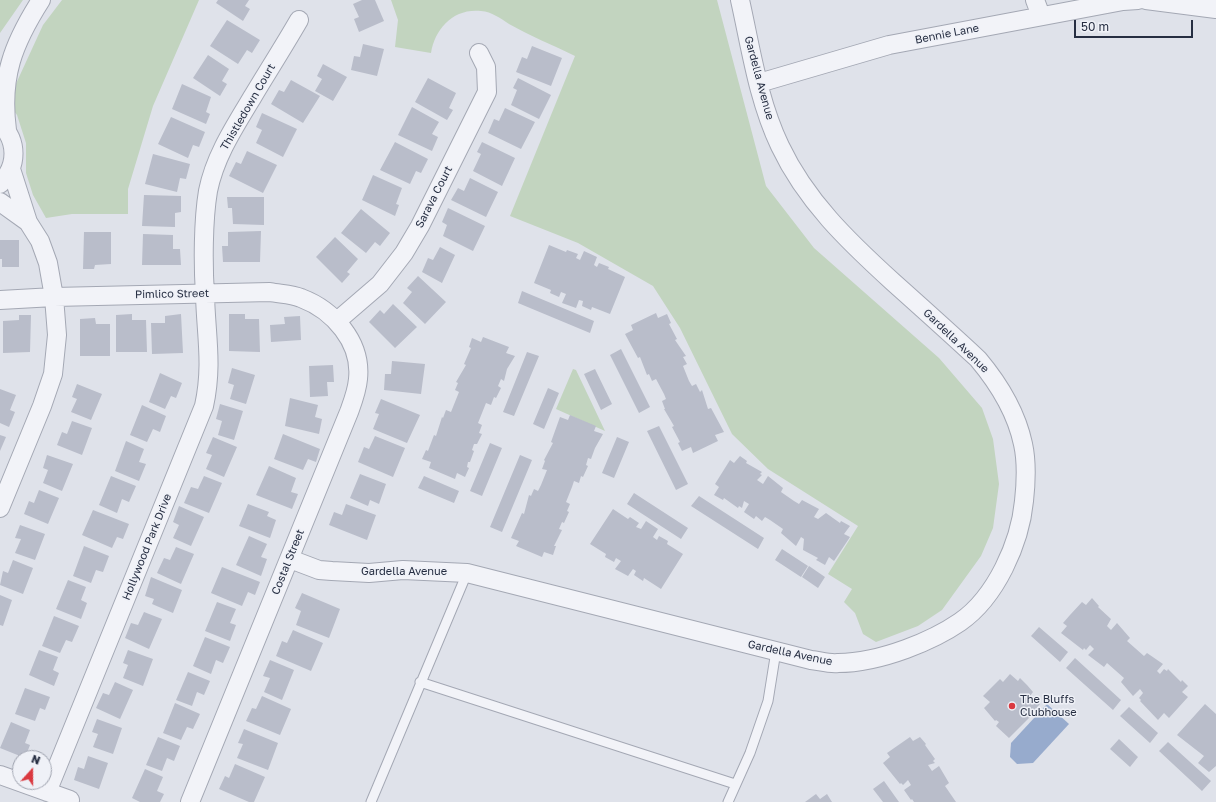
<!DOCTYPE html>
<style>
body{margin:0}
#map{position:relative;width:1216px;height:802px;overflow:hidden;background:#dfe2ea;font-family:"Golos Text",sans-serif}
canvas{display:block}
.north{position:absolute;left:12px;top:750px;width:40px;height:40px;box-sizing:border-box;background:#eff1f7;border:1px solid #9fa3af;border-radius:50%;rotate:21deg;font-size:11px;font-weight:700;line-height:16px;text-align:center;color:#262e42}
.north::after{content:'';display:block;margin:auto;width:14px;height:18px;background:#da3940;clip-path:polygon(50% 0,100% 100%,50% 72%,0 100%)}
.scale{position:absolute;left:1074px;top:20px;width:119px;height:18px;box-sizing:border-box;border:2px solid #262e42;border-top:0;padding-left:5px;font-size:12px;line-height:14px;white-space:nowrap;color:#262e42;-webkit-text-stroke:3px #eff1f7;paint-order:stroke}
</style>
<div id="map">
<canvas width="1216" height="802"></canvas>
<div class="north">N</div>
<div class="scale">50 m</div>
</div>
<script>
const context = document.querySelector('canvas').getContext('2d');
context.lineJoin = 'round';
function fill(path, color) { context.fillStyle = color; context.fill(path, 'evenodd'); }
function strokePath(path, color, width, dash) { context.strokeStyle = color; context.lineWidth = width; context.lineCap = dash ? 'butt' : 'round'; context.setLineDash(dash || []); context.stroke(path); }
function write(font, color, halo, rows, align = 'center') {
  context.font = font + ' "Golos Text",sans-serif'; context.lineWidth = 3; context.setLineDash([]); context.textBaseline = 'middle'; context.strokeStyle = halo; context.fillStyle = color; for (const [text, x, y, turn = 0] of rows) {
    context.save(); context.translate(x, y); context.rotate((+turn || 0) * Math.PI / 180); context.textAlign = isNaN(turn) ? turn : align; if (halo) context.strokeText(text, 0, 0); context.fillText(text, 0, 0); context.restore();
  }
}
const green = new Path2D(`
 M0 0H23L0 33Z
 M62 0H199L153 106 128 189V214H72L46 218 33 195 26 173V143L17 115 12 108 14 88 43 25Z
 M391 0H717L766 186 814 248 939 358 982 408 993 439 999 484 993 528 981 556 942 610 918 626 876 642 863 634 855 613 844 602 852 589 828 574 858 526 768 469 732 434 680 328 653 286 578 243 510 216 575 56C553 45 530 36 509 24 500 18 492 12 481 11 454 8 435 28 431 53L395 47 398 20Z
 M573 369 576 370 605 431 556 409Z`);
const water = new Path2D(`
 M1047 704 1069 724 1033 763 1017 764 1010 757 1011 743Z`);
const building = new Path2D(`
 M218 0H249L245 6 250 9 243 21 216 3Z
 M362 0H375L384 21 359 32 354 19 359 17 353 4Z
 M227 20 260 40 252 53 247 50 238 64 210 46Z
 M363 44 384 49 377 76 351 70 354 56 360 57Z
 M532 46 562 58 551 86 516 72 522 57 527 59Z
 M208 55 229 69 222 81 227 84 220 96 193 78Z
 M323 64 347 77 333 101 315 91 322 79 317 76Z
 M428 78 456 93 449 108 453 110 447 120 415 102Z
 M518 78 551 95 539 119 511 105 517 90 513 88Z
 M291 80 320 96 303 123 271 104 279 90 284 92Z
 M182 84 211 97 206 112 210 114 206 124 172 109Z
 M412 107 439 122 432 134 438 137 432 151 398 135Z
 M505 108 535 122 521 149 488 133 494 119 499 121Z
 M262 113 297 129 283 157 256 143 262 130 256 127Z
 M171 117 205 132 199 147 193 145 188 158 158 144Z
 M395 142 428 159 421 173 416 171 410 184 380 170Z
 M482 142 515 158 502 186 473 171 481 154 477 152Z
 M247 151 277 165 263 193 229 176 236 162 241 164Z
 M153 154 190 164 186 179 180 178 177 192 145 184Z
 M373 175 402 188 396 204 399 205 395 216 362 200Z
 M470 178 498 192 486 217 451 200 458 188 464 191Z
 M144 195 181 196V212L175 213V227L142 226Z
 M227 197H264V225L233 224 232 208H228Z
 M448 208 485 226 473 251 443 236 447 225 442 222Z
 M361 209 390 233 380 246 375 242 366 253 341 233Z
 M261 231 260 262H223L222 246H228V232Z
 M84 232H111V264L95 265 94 269H83Z
 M143 234 173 235V249H180L181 265H142Z
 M335 237 358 259 347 272 350 274 342 283 316 257Z
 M0 240H19V267H2V259H0Z
 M549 245 566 252 567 250 578 254 576 258 580 260 584 251 597 257 594 265 597 267 599 263 609 267 608 269 625 277 610 314 592 307 591 310 582 306 583 301 579 300 576 308 562 303 566 294 561 292 559 297 550 293 551 290 534 283Z
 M440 247 455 255 442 283 422 272 428 258 433 260Z
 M418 276 446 302 425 324 403 303 412 292 407 288Z
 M522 291 594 321 590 333 518 303Z
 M393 304 417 327 395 348 369 322 380 310 384 314Z
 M656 313 658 318 667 314 671 323 669 324 677 339 675 340 686 356 683 357 687 364 683 366 689 381 692 386 696 384 700 392 702 390 708 409 711 408 724 432 715 435 718 441 693 453 691 447 682 451 678 443 680 442 672 427 674 426 664 409H665L662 401 666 399 664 394 656 379 652 381 649 374 647 375 640 357 638 358 625 334 633 330 631 325Z
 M132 314V320H146L147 352H116V315Z
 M181 314 183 353 152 354 151 323H165V316Z
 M229 314H245V319H259L260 352 229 351Z
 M19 315H31L30 352 3 353V321L19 320Z
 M300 316 301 340 271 342 270 325 285 324 284 317Z
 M95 318 96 324H110V356H80V319Z
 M483 337 509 347 506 353 515 356 507 369 504 381 501 379 498 386 501 388 496 398 494 397 491 405 486 403 478 423 482 425 479 433 482 434 477 444H474L472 450 474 451 470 462H468L467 467 469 468 465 477 457 473 455 479 429 468 431 462 422 459 426 450 428 451 434 435 436 436 442 417 443 418 446 410 451 412 459 392 455 390 458 383 456 382 466 365 464 364 471 348 469 347 472 338 481 342Z
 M621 349 650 407 639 413 610 355Z
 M527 352 539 356 514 416 503 412Z
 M392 361 425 364 421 394 384 390 385 374H391Z
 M333 365 334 382H327L328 396 310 397 309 366Z
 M232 368 255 375 246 404 230 399 234 385 228 383Z
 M595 369 612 404 601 410 584 374Z
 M160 373 182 383 176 398 171 396 165 409 149 402Z
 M77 384 102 394 91 420 71 412 77 399 72 397Z
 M548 388 559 393 544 429 533 424Z
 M0 389 16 395 10 410 15 412 9 427 0 423Z
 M290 398 318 405 315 417 322 419 319 434 285 426Z
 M381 399 420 415 407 443 373 429 379 414 375 413Z
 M220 404 243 411 234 440 218 435 222 421 216 419Z
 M142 405 166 416 160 432 153 429 147 442 130 435Z
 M570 415 596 426 594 431 603 434 595 448 591 459 588 458 586 465 588 466 583 477 581 476 579 483 574 481 572 487 566 502 570 504 567 511 569 512 564 523 562 522 559 529 562 530 554 546H556L553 555 544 552 542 557 516 546 519 541 511 538 522 513 524 514 529 495 531 496 534 489 538 491 541 485 547 470 542 469 545 461 544 460 553 443 551 442 560 417 568 420Z
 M72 421 92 428 82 455 57 445 62 432 67 434Z
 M659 426 688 484 676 490 647 431Z
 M283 434 320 449 316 462 308 459 303 470 274 459Z
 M0 435 6 437 0 451Z
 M375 436 405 448 393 477 358 462 364 447 369 449Z
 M213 437 237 447 224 477 206 469 212 455 206 453Z
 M617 437 629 442 614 478 602 473Z
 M126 441 144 449 139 462 146 464 139 481 115 471Z
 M490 443 502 448 482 496 470 491Z
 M47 455 73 464 62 491 43 483 48 470 43 468Z
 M520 455 532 460 502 532 490 527Z
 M740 456 747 461 746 463 762 472 760 474 762 475 757 480 763 484 768 476 783 488 781 492 794 501 799 504 802 500 819 509 814 517 818 519 826 513 840 523 841 521 850 526 844 534 850 537 834 561 829 557 825 565 818 561 816 560 818 558 803 550 804 539 801 537 796 546 781 533 783 529 770 520 765 517 762 521 756 516 754 519 744 512 749 504 744 501 742 508 739 506 738 508 724 498 723 500 714 495 719 487 715 484 730 460 734 463Z
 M269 466 296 478 291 492 298 494 292 509 256 495Z
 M360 474 386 484 379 504 370 500 368 506 350 498Z
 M111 476 136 486 129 502 122 499 117 513 99 505Z
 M204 476 222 483 209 513 184 503 191 487 198 489Z
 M424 476 459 491 454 503 418 488Z
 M39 490 59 498 48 524 24 514 29 501 34 503Z
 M634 493 688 528 681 539 627 504Z
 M699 496 764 538 758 549 691 506Z
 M248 504 269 512 267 516 276 520 270 538 239 526Z
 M346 504 376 515 367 540 329 525 334 512 342 515Z
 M179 506 204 517 191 546 173 538 179 525 173 522Z
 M613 509 628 519 630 517 639 523 636 527 641 529 646 521 658 529 653 537 657 540 659 536 668 541 667 544 683 554 661 589 644 578 643 581 634 575 636 571 633 569 628 576 615 569 621 561 616 558 614 562 605 557 606 554 590 544Z
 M93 510 129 524 123 539 117 537 112 548 82 535Z
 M20 525 45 534 35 560 15 553 21 539 15 538Z
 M249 536 267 544 261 557 267 559 261 576 236 565Z
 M84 546 109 556 103 572 96 570 91 583 73 576Z
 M176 547 194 554 181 584 157 573 164 558 170 560Z
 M782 549 808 566 801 577 775 560Z
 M13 560 33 568 23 594 0 585 3 571 8 573Z
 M809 566 825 577 818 588 802 577Z
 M222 567 260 582 255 595 248 592 242 606 211 593Z
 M151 577 182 590 173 613 152 604 154 599 145 596Z
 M68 580 86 587 81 600 87 603 81 619 56 609Z
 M302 593 340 609 329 638 296 625 301 611 295 608Z
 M0 595 12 600 3 626 0 625Z
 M1092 598 1099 606 1098 607 1111 619 1107 626 1111 630 1117 623 1130 638 1127 641 1144 656 1147 653 1163 664 1157 671 1160 674 1164 669 1167 671 1168 669 1181 682 1182 680 1188 686 1182 692 1188 697 1169 718 1164 713 1158 720 1140 701 1141 700 1139 698 1143 693 1140 689 1133 696 1121 682 1124 678 1107 663 1104 667 1088 655 1094 649 1090 645 1086 650 1084 648 1083 650 1061 633 1067 626 1063 623 1070 615 1082 602 1086 605Z
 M217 602 236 609 230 623 236 625 230 641 205 631Z
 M144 612 162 619 149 649 125 638 131 623 138 625Z
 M54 616 79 626 72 642 66 640 60 653 42 646Z
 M1039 627 1068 652 1060 662 1031 636Z
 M293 630 323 643 311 671 276 656 282 641 287 643Z
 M205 637 230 647 223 663 216 660 211 674 193 666Z
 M39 650 58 657 53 670 59 673 54 686 29 675Z
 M128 650 153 659 143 686 123 678 128 665 123 663Z
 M1075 658 1121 700 1113 710 1066 668Z
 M270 660 294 670 282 700 264 692 270 678 263 676Z
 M188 672 210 681 204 695 197 692 192 706 176 700Z
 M1010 674 1018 681 1020 678 1027 685 1033 692 1030 696 1040 704 1030 715 1031 716 1009 738 996 726 999 722 996 720 995 721 984 708 990 702 983 696 1000 679 1003 682Z
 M115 682 133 690 120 719 96 708 103 693 109 695Z
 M25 688 50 697 45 710 40 708 35 721 15 714Z
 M262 696 291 709 280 735 246 721 252 708 256 709Z
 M175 703 200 714 193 729 187 727 181 740 163 733Z
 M1205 704 1216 714V766L1209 772 1198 763 1204 756 1177 735Z
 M1129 707 1158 733 1150 743 1120 716Z
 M97 719 122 728 113 754 93 747 98 734 92 732Z
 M11 722 30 730 25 743 30 745 25 758 0 748Z
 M244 729 278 743 268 770 237 758 243 744 238 743Z
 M158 737 180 746 174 761 167 758 162 771 146 765Z
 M910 737 913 741 920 737 926 744 925 745 935 759 933 761 935 763 928 765 932 771 939 766 949 783 945 786 956 802H914L912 799 911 800 904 790 911 785 908 780 903 785 901 783 900 784 883 763 890 757 887 753Z
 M1119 739 1138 757 1130 767 1110 749Z
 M1168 742 1211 781 1202 791 1159 751Z
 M88 756 108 763 99 789 74 780 78 767 84 769Z
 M235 764 265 777 254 802H249L219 789 225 776 229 778Z
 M145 769 163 777 157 791 164 794 160 802H140L132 798Z
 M884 781 899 802H883L873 789Z
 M816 794 820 799 827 794 832 802H805Z`);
const lane = new Path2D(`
 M420 682 735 784
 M371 802 467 573
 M728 802 750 753 768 701 776 651`);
const street = new Path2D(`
 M1035 0 1041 16
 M1146 0 1216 9
 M759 83 889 45 1123 1 1138 0
 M0 123C18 141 18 166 0 184
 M7 130C0 77 13 44 41 0
 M0 202 28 222
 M0 300 54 297 270 292C280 294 292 294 301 298 333 310 362 342 358 379 357 391 353 401 349 412L190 802
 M337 321 380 284 404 253 420 226 487 92 486 67 479 53
 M0 508 42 406 53 374 57 335 54 297 48 263 40 241 28 222 11 169
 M290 559 319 570 332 571 369 573 403 570 467 573 811 660C820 661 829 664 838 663 861 663 884 657 906 649 925 642 944 633 960 622 996 597 1020 543 1024 501 1026 483 1027 462 1023 444 1016 411 999 384 978 359 950 333 921 307 893 282 848 241 806 201 780 146 758 100 751 49 740 0
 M0 775 70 800
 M47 792 204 406C213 365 206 335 205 295 203 265 203 221 208 191 215 156 235 126 253 96 268 71 284 46 299 20`);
const markers = [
 [1012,706,4,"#da3940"]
];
const streetNames = [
 ["Bennie Lane",947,34,-11],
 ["Gardella Avenue",759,78,75],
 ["Thistledown Court",248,107,-60],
 ["Sarava Court",434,197,-63],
 ["Pimlico Street",172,294,-1],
 ["Gardella Avenue",956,341,44],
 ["Hollywood Park Drive",147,547,-68],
 ["Costal Street",288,562,-68],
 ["Gardella Avenue",404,572],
 ["Gardella Avenue",790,653,12]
];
const poiNames = [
 ["The Bluffs",1020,700],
 ["Clubhouse",1020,713]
];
fill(green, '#c2d4bf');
fill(water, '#97abcd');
fill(building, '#b9bdca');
strokePath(lane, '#a4a8b4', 11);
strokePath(street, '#a4a8b4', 20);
strokePath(lane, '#f2f3f8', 9);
strokePath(street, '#f2f3f8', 18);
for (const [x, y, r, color] of markers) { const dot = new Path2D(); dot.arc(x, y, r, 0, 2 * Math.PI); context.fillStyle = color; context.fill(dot); strokePath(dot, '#eff1f7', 1.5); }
write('11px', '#262e42', '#eff1f7', streetNames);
write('11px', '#262e42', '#eff1f7', poiNames, 'left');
</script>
